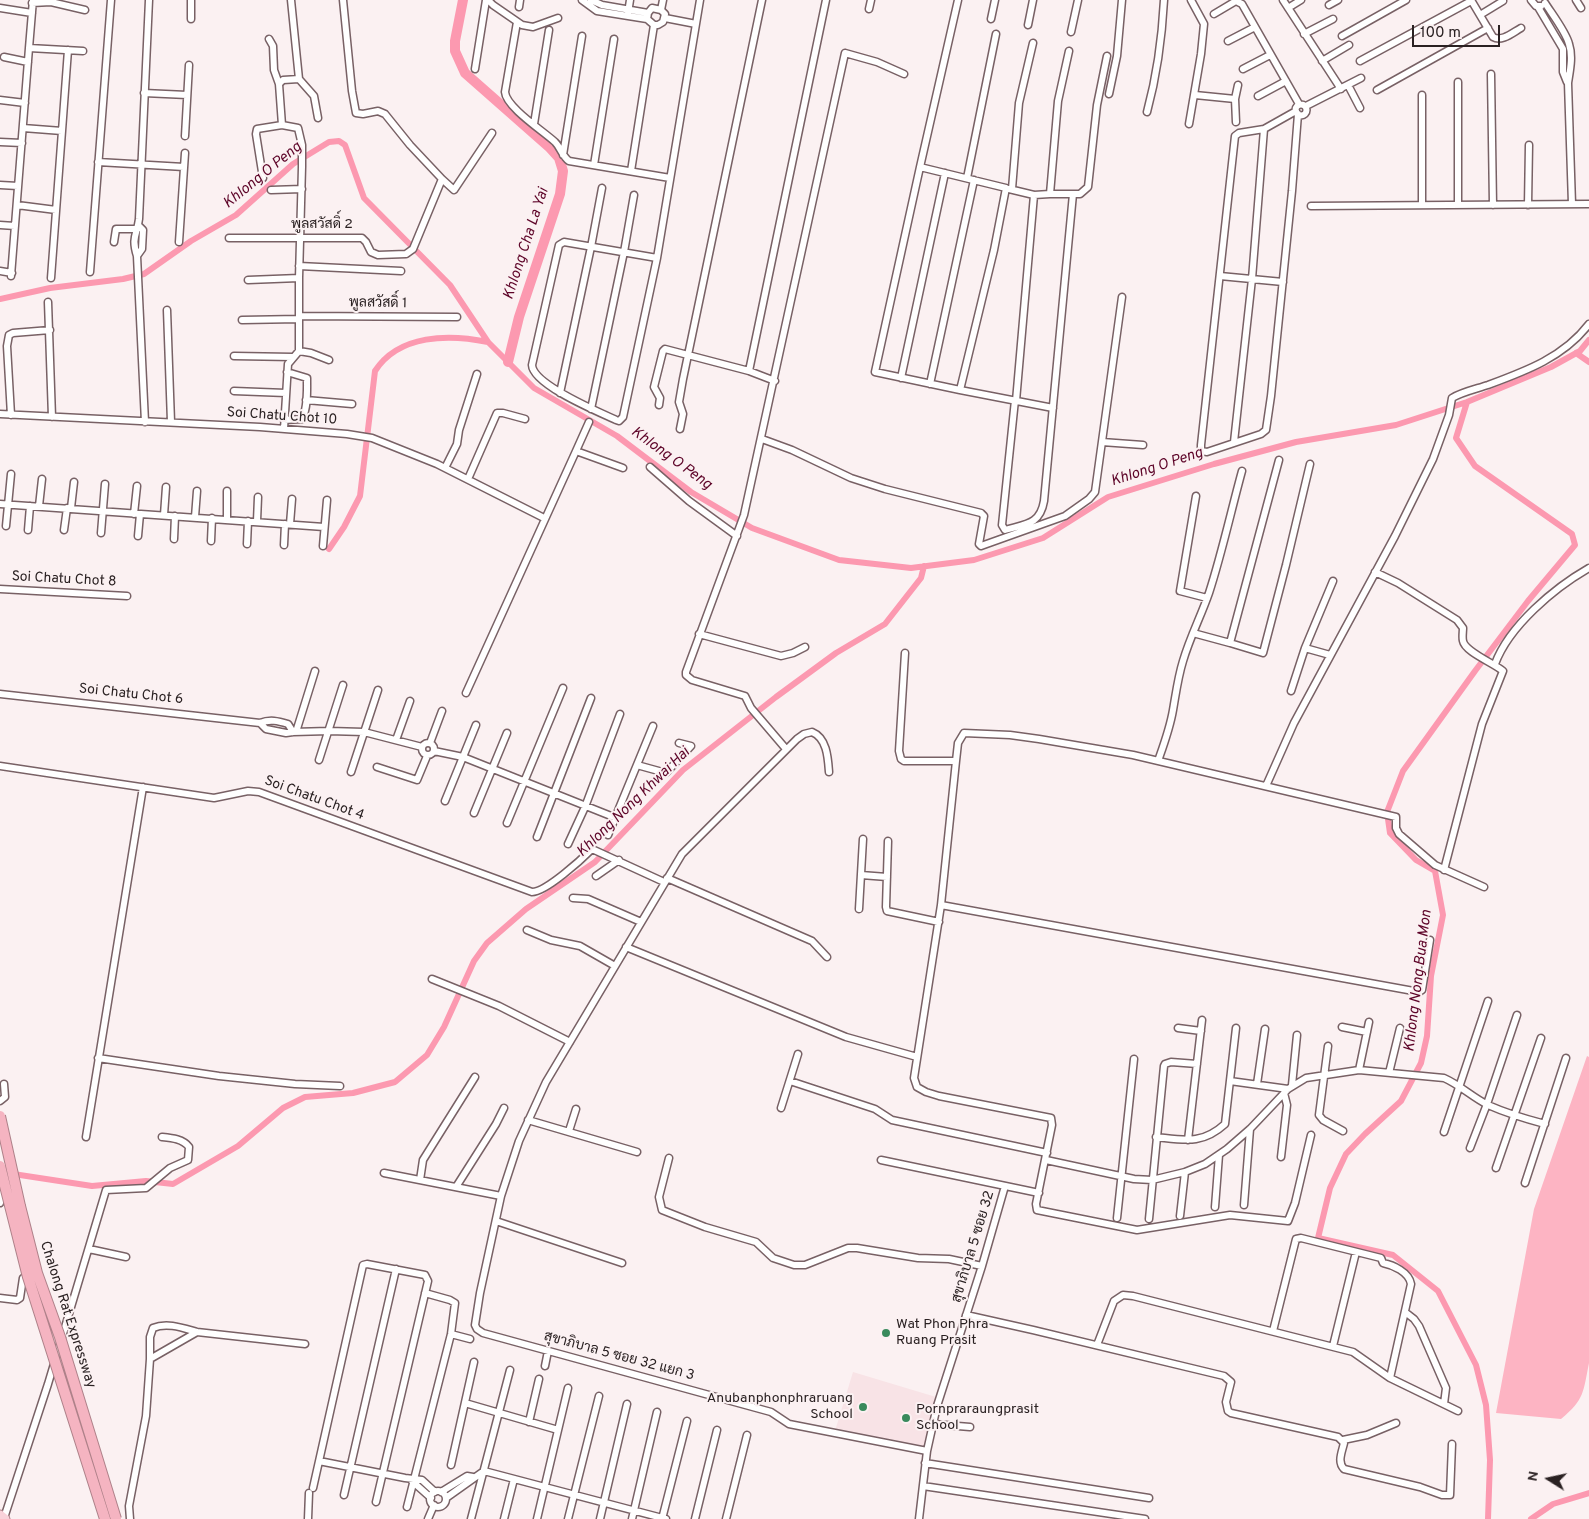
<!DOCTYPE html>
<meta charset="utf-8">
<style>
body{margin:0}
#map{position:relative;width:1589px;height:1519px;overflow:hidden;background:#fbf1f2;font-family:Overpass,sans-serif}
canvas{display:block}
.north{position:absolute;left:1524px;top:1454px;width:50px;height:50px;-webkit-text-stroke:4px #fbf1f2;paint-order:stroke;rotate:280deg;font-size:14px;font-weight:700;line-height:20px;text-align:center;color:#2a2122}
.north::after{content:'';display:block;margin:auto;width:18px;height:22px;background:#2a2122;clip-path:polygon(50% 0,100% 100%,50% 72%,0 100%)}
.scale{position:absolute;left:1412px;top:25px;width:88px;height:22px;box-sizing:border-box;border:2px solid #2a2122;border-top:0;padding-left:6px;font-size:15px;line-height:18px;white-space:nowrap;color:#2a2122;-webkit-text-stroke:4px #fbf1f2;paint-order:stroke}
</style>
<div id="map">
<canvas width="1589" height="1519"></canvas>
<div class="north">N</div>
<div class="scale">100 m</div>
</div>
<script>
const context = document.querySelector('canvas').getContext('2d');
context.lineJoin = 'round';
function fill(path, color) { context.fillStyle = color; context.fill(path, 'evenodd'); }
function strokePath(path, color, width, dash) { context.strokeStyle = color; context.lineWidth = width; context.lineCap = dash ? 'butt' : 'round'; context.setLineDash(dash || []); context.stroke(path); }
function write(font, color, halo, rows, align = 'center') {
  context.font = font + ' Overpass,Sarabun,sans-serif'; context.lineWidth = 4; context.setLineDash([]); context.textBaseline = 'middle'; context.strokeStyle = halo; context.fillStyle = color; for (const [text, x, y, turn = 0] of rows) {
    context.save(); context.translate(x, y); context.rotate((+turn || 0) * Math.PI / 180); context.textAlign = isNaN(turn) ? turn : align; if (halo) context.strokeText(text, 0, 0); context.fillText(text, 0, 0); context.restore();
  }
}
const built = new Path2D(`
 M853 1372 936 1397 924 1448 835 1431Z`);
const green = new Path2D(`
 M1587 1056 1589 1057V1363C1583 1392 1585 1399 1561 1419L1496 1413 1534 1209Z`);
const canal = new Path2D(`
 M0 299 50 288 123 279 144 274 191 241 236 215 293 164 329 142 339 141 345 145 364 198 450 285 488 342 534 388 617 436 691 492 752 528 839 560 911 568 974 560 1043 538 1108 497 1214 464 1296 442 1396 425 1467 402 1551 367 1580 351 1589 340
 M1576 353 1589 362
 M1467 402 1456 438 1475 466 1572 534 1575 545 1528 601 1475 671 1403 771 1387 812 1390 833 1416 860 1435 871 1443 915 1431 976 1427 1036 1421 1063 1401 1101 1365 1134 1346 1154 1330 1188 1318 1238 1393 1255 1438 1291 1476 1365 1486 1405 1490 1460 1488 1519
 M329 549 344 527 360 496 375 371C399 334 449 334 488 342
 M0 1172 92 1186 146 1181 173 1184 238 1146 283 1108 305 1097 353 1093 395 1082 427 1055 444 1027 474 961 487 943 526 909 595 862 683 770 776 697 836 653 885 624 921 578 924 566
 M1531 1519 1553 1504 1589 1493`);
const river = new Path2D(`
 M463 0 455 41V51L465 73 549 147 559 158 563 171 560 194 519 317 508 362`);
const minor = new Path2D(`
 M33 0 29 48 83 51
 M291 0 299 79 314 96 318 118
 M488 0 493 5 522 25 533 27 558 18
 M582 0 597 11 647 19 654 25H658L663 22 665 14 661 10 652 8 648 13 647 19
 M591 0 602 5 648 13
 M1236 0 1238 2 1242 4 1299 104
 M1283 0 1341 89
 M1471 0 1493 37C1502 42 1512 33 1521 28
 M1531 0 1536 6H1541
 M1576 0 1581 8
 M32 3 51 2 85 10
 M1545 3C1552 14 1566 32 1569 44 1573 56 1570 70 1568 83L1572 204
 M1329 5 1338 0
 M519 7 520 0
 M1538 7 1563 49V72L1567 82
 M0 8 32 13
 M1288 8 1301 0
 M869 9 871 0
 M661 10 663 0
 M628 13 630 0
 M1214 14 1236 1
 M1480 15 1503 1
 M665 18 696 24 700 0
 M191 19V0
 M991 19 995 0
 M517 22 505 92C506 107 543 131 555 142 561 148 562 156 569 161L670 178
 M1028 25 1033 0
 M1071 32 1078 0
 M1304 34 1333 19
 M1342 36 1406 0
 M269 39 273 46 274 70 279 84 282 125
 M1228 41 1255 27
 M4 57 28 62
 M1322 61 1349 45
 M1360 61 1471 1
 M475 69 486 0
 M1243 69 1270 55
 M1491 74 1493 205
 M1458 82V205
 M279 84 283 80 299 79
 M1348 85 1360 108
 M1377 90 1488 28
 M144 93 187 95
 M1109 94 1117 56 1122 0
 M1195 95 1235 99 1236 122
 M1422 95V205
 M1258 96 1286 81
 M1235 99 1238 85
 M0 100 25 103
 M1295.5 110a5.5 5.5 0 1 1 11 0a5.5 5.5 0 1 1-11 0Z
 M1306 106 1361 78
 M1296 111 1264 129 1239 133 1235 136 1201 445V451L1207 452 1261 434 1266 430 1271 396 1292 191 1298 114
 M1147 112C1157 75 1162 38 1164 0
 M534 124 549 30
 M1189 124 1201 54 1204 24 1191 0
 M23 128 62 131 68 50
 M185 136 189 65
 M0 142 22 143
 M563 155 582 36
 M98 162 184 167
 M594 165 614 39
 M920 167 1006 188 994 250 960 390 875 372 920 167 958 0
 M631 171 654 25
 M263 178 256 134 257 129 282 125 298 128 302 145V167L299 278V351L288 364 284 429
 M967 178 996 34
 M442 179 454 190 492 133
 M0 185 18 186
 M1009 189 1034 195 1050 194
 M1012 189 1019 103 1033 43
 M271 190 302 189
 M1073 194H1080L1088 187 1097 105 1107 56
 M17 205 56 210
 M1528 205 1529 145
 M1311 206 1589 204
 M0 225 15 226
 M229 238H362L366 242 371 252 378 255 406 254 413 249 442 179 410 145 385 114 378 111 363 114 356 113 352 91 343 0
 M114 242 116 229H136
 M179 242 185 153
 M137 256 142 249 143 230 138 225
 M657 258 564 242 559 245 532 365C533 385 599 412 616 420L619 421 623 417 657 258 696 24
 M299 266 401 271
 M0 271 12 273
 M90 272 111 0
 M11 276 29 48
 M1220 276 1283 282
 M51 278 62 131
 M248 280 299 278
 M48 302 52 417
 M167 310 171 422
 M299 316 457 317
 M242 320 299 319
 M299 351 311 353 329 360
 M234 356 293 357
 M749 371 826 0
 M901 378 945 173
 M930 384 974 180
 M960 390 1053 408
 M234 391 286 393
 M560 393 591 247 602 188
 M306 400 352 404
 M1015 400 1002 525 1005 530C1025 524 1040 525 1044 501L1073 194H1050L1058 101 1069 51
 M1016 401 1034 195
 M659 405 660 398 654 387 663 351 665 349 749 371 775 381
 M591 409 624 252 634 195
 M0 414 260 427 347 434 372 438 437 464 544 518
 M11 415 7 346 9 335 13 333 50 330
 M284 420 302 419C308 408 307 390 307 378L287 372
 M145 422 137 256C131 237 137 235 139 219L149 0
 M680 429 683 414 679 402 683 379 762 0
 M762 439 792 450 851 478 885 489 981 513 984 516 979 544 981 546 1065 516 1089 499 1095 492 1122 297
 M1102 442 1143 445
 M1234 442 1252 279 1264 129
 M576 451 589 422
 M650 467 689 501 737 536
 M445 468 457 444 459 430 477 374
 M468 479 497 413H503L525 419
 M1196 496 1180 591 1207 598
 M0 504 324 527
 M39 506 42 479
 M71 508 74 482
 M134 514 137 486
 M164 515 166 487
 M195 517 197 491
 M227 520V491
 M257 521 258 497
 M290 524 292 499
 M6 526 11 474
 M28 530 30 506
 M64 530 67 508
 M101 533 105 484
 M138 536 140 514
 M174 539 175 516
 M211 541 212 518
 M247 544 248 521
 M284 545 285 524
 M323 546 327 500
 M1375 572 1398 583 1457 620 1463 628C1463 632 1462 637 1463 641 1465 652 1494 663 1503 671L1482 724 1444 870
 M0 589 127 596
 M1193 633 1230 643 1279 460
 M699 634 781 656 793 653 805 647
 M1230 643 1263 653 1286 565 1310 464
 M1305 648 1330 655
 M905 653 899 751 901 759 904 761H956
 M1495 664C1509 626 1554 588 1589 568
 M1291 691 1305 648 1333 581
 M466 693 576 451 623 468
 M0 694 260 723
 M260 723 266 729 286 733 293 732 329 731 364 732 422 747
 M260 723C270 719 278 721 288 724L293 732
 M296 732 315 671
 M396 740 410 701
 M422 749a6 6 0 1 1 12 0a6 6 0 1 1-12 0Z
 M430 743 442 711
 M786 749 751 708 745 696 692 680 686 675V672L744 515 845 53 877 62 904 74
 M434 751 463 757 616 818
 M319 760 343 685
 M1158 761C1164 744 1170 728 1173 710 1176 693 1178 677 1183 661 1190 637 1201 616 1209 593 1222 553 1231 511 1242 471
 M637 765 666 773 691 746 679 743
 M0 766 214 798 248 791 259 792 532 892C546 892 582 859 592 849L664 882
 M377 767 417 780 427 756
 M351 772 378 690
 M829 772C828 758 827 738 812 732L804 734 797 739 682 854 546 1082 519 1141 501 1196 480 1293 475 1325 477 1329 483 1333 771 1412 789 1424 927 1451
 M1266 786 1294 723 1395 536 1433 459 1449 415 1452 398C1462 392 1476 389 1488 385 1526 371 1564 357 1589 324
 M445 801 476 725
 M474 813 507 733
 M507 823 563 688
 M608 835 653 726
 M537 837 591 698
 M888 841 886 907 887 911 939 922
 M568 844 585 807 620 714
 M861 875 887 877
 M596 876 619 860
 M667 878 812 941 827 957
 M573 898 588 899 641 922
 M941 905 1419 992 1422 990 1430 940
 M859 909 863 839
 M527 930 551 940 580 946 615 966
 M626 947 846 1037 917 1057
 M432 979 499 1006 570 1042
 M1342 1027 1367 1032
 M1178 1028 1201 1031
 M1328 1046 1319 1115 1323 1120 1343 1131
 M98 1058 219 1076 295 1084 340 1086
 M1359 1070 1369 1022
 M1389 1073 1400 1028
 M790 1081 875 1109 892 1120 1047 1153
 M1230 1081 1288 1089
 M1257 1084 1265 1029
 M1292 1085 1297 1035
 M0 1101 5 1097 4 1084
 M781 1108 798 1054
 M528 1120 637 1152
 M569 1131 576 1109
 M1444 1132 1488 1001
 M1311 1135 1295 1203 1288 1221 1230 1215 1137 1230 1037 1210 1036 1204 1052 1125 1051 1118 939 1096 926 1092 917 1087 914 1078 941 905 956 761 958 743 964 733 1010 735 1039 739 1133 755 1396 817V828L1399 834 1435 865 1484 887
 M86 1137 143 787
 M1156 1137C1184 1140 1202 1145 1225 1124L1236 1028
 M1188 1140 1202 1020
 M1470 1148 1487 1104 1517 1015
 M1281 1157 1287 1105 1284 1093
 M669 1158 659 1197 662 1210 705 1227 756 1242 773 1258 794 1265H805L848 1248H857L918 1258 949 1259 982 1266
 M881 1160 1039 1193
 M1046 1160 1134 1179 1152 1180 1185 1172 1205 1164 1227 1149 1250 1129 1288 1089 1306 1078 1359 1070 1444 1078C1460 1085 1472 1097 1488 1105 1506 1113 1526 1119 1545 1124
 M1496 1168 1541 1038
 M384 1173 501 1196
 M420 1180 423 1160 475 1077
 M1525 1183 1566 1058
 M456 1187 496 1124 504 1108
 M0 1203 2 1190
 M1244 1205 1250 1129
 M1215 1207 1219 1155
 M1180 1216 1185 1172
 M1117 1218 1134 1059
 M1149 1219 1164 1066 1165 1064 1171 1062 1197 1064
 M496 1221 622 1263
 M89 1249 126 1257
 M0 1298 17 1300 20 1298 23 1278
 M1405 1312 1414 1319 1419 1326 1446 1388 1444 1404
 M966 1315 1033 1330 1224 1376 1231 1382 1226 1402 1228 1411 1231 1413 1338 1437 1344 1443C1342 1452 1337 1462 1344 1469L1420 1487 1442 1495H1450L1452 1444
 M1273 1331 1296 1239 1301 1238 1381 1258 1383 1263C1393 1265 1409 1272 1411 1284L1390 1378
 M451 1334 470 1339
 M1097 1345 1114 1301 1123 1295 1133 1296 1353 1352 1390 1378 1458 1411
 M1333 1346 1356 1252
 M150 1359V1337L153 1328C167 1322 183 1328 197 1332
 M545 1366 548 1351
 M465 1403 558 1430
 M529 1422 539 1379
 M933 1424 970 1427
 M1343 1440 1367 1435 1396 1423
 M319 1461 405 1478 422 1480 435 1492
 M925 1463 1149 1498
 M451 1465 474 1362
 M412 1481 431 1498
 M923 1486 1145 1519
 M313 1488 363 1265 367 1264 425 1275 428 1281 376 1502
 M430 1499a8 8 0 1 1 16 0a8 8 0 1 1-16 0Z
 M441 1492 467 1476 473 1477
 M344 1495 396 1269
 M446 1498 484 1471 666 1519
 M407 1507 451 1334 455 1303 450 1300 425 1293
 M4 1518 48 1384 106 1190 146 1188 170 1168 188 1160 189 1147C183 1139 172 1138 162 1137
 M130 1519 129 1506 146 1416 150 1359 197 1332 305 1344
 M308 1519 309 1493
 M428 1519 434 1505
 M471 1519 510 1370
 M504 1519 514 1479
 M537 1519 568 1388
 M568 1519 599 1396
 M600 1519 627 1404
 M632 1519 657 1412
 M662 1519 687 1421
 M695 1519 717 1430
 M726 1519 747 1435
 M919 1519 927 1451 937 1406 982 1266 1005 1186`);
const major = new Path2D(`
 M0 1515 5 1519`);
const highwayBridge = new Path2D(`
 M0 1116 20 1206 37 1273 60 1337 116 1519
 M0 1166 28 1277 105 1519`);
const markers = [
 [886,1333,5,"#398a5c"],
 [863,1407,5,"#398a5c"],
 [906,1418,5,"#398a5c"]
];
const streetNames = [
 ["พูลสวัสดิ์ 2",322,225],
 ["พูลสวัสดิ์ 1",378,304,1],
 ["Soi Chatu Chot 10",282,417,4],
 ["Soi Chatu Chot 8",64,580,3],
 ["Soi Chatu Chot 6",131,695,6],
 ["Soi Chatu Chot 4",314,799,20],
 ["สุขาภิบาล 5 ซอย 32",974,1247,-73],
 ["Chalong Rat Expressway",67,1315,72],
 ["สุขาภิบาล 5 ซอย 32 แยก 3",619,1357,15]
];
const poiNames = [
 ["Wat Phon Phra",896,1325],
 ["Ruang Prasit",896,1341],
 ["Anubanphonphraruang",853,1399,"right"],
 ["School",853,1415,"right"],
 ["Pornpraraungprasit",916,1410],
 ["School",916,1426]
];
const waterNames = [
 ["Khlong O Peng",263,176,-39],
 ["Khlong Cha La Yai",527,244,-72],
 ["Khlong O Peng",671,459,36],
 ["Khlong O Peng",1157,468,-18],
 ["Khlong Nong Khwai Hai",634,803,-44],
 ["Khlong Nong Bua Mon",1419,981,-83]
];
fill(built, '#f8e3e6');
fill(green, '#fdb4c3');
strokePath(canal, '#fc99b0', 6);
strokePath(river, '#fc99b0', 10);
strokePath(minor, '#786165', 9);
strokePath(major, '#ae8189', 11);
strokePath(minor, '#fff', 6);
strokePath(major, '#f9d2da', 9);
strokePath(highwayBridge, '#ae8189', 12, []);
strokePath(highwayBridge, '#f5b4c1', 10);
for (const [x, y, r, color] of markers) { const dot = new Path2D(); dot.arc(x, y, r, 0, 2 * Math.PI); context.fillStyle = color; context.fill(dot); strokePath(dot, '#fbf1f2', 2); }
write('14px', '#2a2122', '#fbf1f2', streetNames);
write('14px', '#2a2122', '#fbf1f2', poiNames, 'left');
write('italic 15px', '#5d0428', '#fbf1f2', waterNames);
</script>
